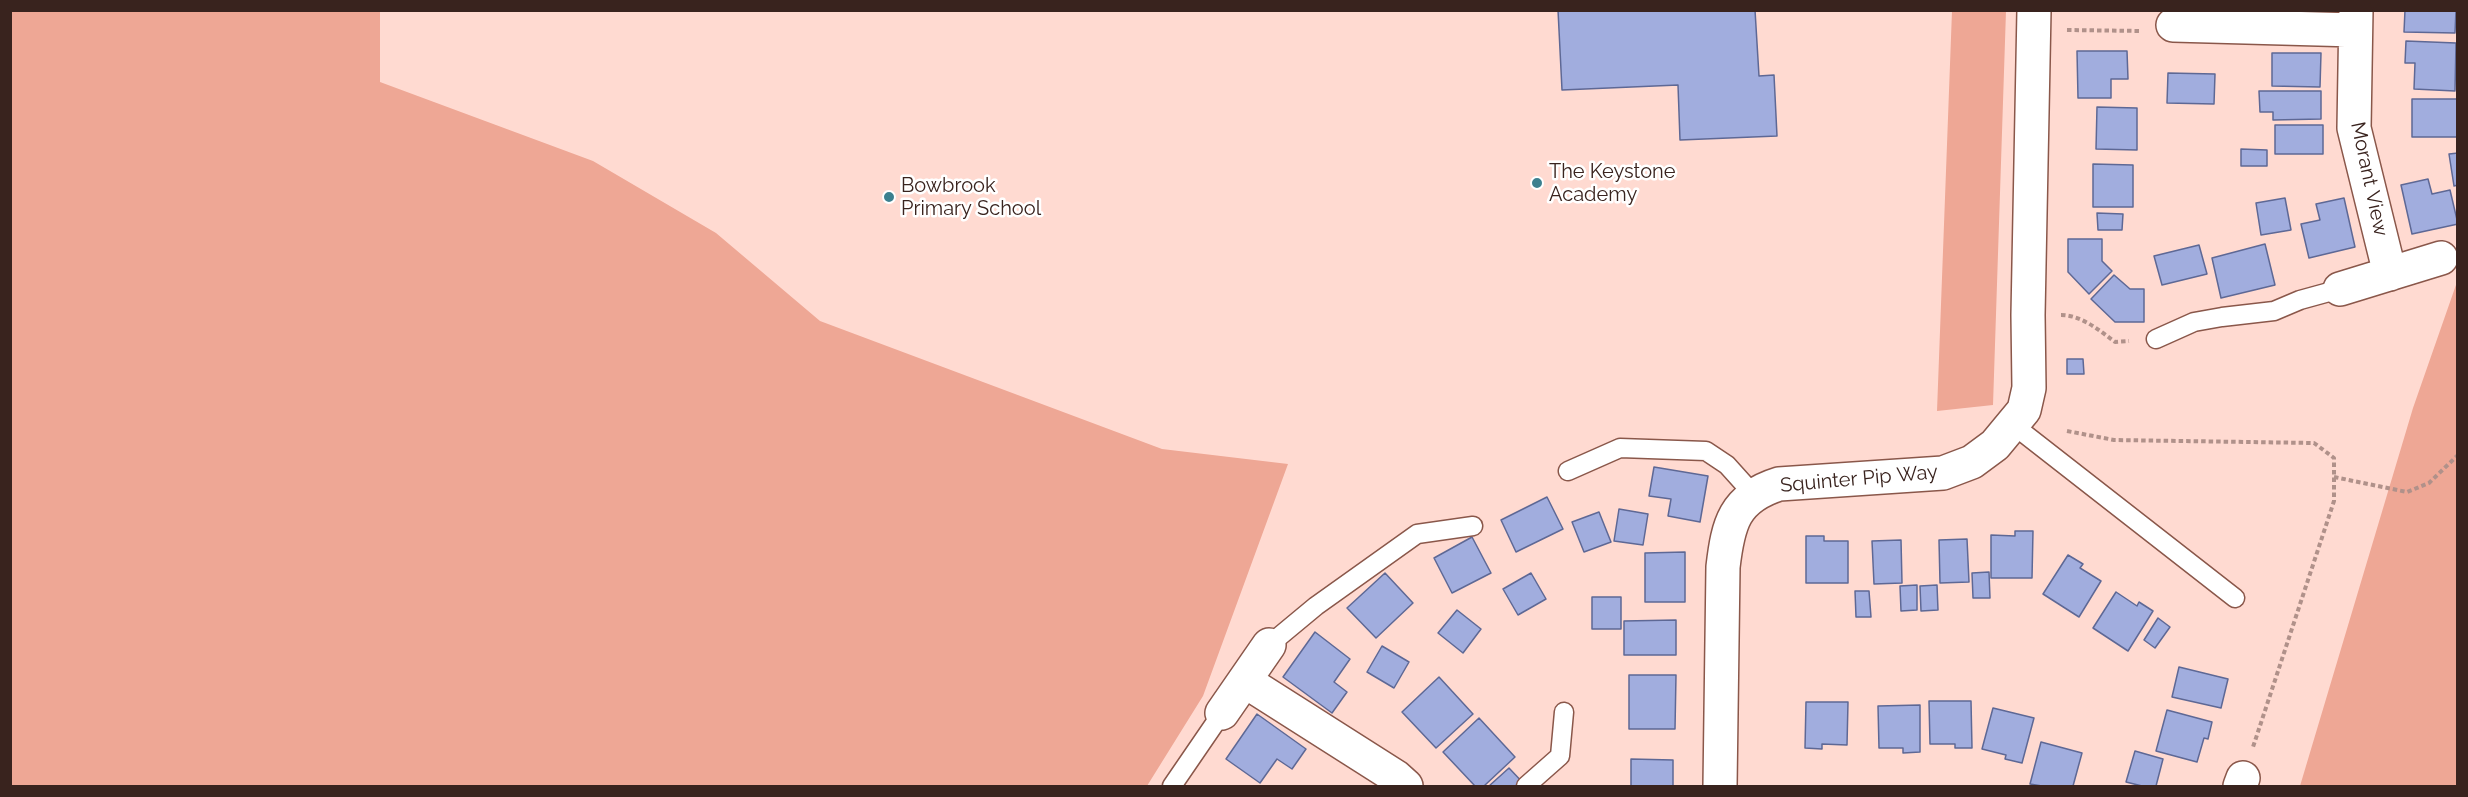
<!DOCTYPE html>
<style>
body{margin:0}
#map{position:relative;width:2468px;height:797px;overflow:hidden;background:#ffdad1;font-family:Raleway,sans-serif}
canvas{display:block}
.frame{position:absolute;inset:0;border:12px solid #39231e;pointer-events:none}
</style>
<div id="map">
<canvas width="2468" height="797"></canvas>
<div class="frame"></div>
</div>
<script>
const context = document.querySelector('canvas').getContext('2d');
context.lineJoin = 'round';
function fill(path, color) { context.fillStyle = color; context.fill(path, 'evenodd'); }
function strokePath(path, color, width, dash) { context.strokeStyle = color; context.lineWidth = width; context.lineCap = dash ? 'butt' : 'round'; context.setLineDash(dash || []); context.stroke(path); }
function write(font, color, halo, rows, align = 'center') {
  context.font = font + ' Raleway,sans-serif'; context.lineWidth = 5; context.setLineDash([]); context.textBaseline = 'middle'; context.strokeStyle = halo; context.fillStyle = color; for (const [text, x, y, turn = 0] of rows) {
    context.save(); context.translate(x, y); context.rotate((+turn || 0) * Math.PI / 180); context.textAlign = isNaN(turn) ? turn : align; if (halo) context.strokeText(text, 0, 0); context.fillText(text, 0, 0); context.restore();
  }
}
const green = new Path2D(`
 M10 11H380V82L593 161 716 233 820 321 1162 449 1288 464 1203 696 1147 786H11Z
 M1952 11H2006L1993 405 1937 411Z
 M2457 282V786H2300L2413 408Z`);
const building = new Path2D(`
 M1558 10H1755L1759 76 1774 75 1777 136 1680 140 1678 85 1562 90Z
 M2405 10H2456L2455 33 2404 32Z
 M2406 41 2456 43 2455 91 2414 89 2415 63H2405Z
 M2077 51H2127L2128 79H2111V98H2078Z
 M2272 53H2321L2320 87 2272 86Z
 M2168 73 2215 74 2214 104 2167 103Z
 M2259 91H2321V119L2273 120V112H2260Z
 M2412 99H2458V137H2412Z
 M2097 107 2137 108V150L2096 149Z
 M2275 125H2323V154H2275Z
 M2241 149 2267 150V166H2241Z
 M2458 153V185L2454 186 2449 154Z
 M2093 164 2133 165V207H2093Z
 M2428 179 2432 194 2450 190 2458 224 2412 234 2401 185Z
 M2285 198 2291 230 2261 235 2256 203Z
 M2344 198 2355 247 2309 258 2301 224 2320 220 2316 204Z
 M2097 213 2123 214 2122 230H2098Z
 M2068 239H2102V261L2112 271 2089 294 2068 272Z
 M2265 244 2275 285 2221 298 2212 258Z
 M2199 245 2207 274 2162 285 2154 256Z
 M2114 275 2130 289H2144V322H2115L2091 299Z
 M2067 359H2083L2084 374H2067Z
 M1654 467 1708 476 1700 522 1668 516 1671 499 1649 496Z
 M1547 497 1563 529 1516 552 1501 520Z
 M1619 509 1648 514 1643 545 1614 541Z
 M1599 512 1611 542 1584 552 1572 522Z
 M2015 531H2033L2032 578H1991V535L2015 536Z
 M1806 536H1824V541H1848V583H1806Z
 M1472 537 1491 573 1452 593 1434 558Z
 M1967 539 1969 582 1940 583 1939 540Z
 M1901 540 1902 583 1874 584 1872 541Z
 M1685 552V602H1645V553Z
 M2068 555 2083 564 2080 568 2101 581 2079 617 2043 594Z
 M1989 572 1990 598H1973L1972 573Z
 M1385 573 1413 603 1376 638 1347 608Z
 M1531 573 1546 599 1518 615 1503 589Z
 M1917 585V610L1901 611 1900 586Z
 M1937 585 1938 610 1921 611 1920 586Z
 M1855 591H1869L1871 617H1856Z
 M2116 592 2137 606 2139 602 2153 611 2128 651 2093 628Z
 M1592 597H1621V629H1592Z
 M1457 610 1481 629 1463 653 1438 633Z
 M2158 618 2170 627 2155 648 2144 640Z
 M1676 620V655H1624V621Z
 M1315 632 1350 659 1334 682 1347 692 1332 713 1283 677Z
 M1382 646 1409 662 1394 688 1367 672Z
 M2179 667 2228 679 2221 708 2172 697Z
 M1629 675H1676L1675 729H1629Z
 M1439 677 1473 714 1436 748 1402 712Z
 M1929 701H1971L1972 748H1955V744H1930Z
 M1806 702H1848L1847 745 1822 744V749L1805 748Z
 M1920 705V752L1903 753V748H1879L1878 706Z
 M1993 708 2034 718 2022 763 2005 759 2006 755 1982 749Z
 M2167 710 2212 722 2208 739 2204 738 2197 762 2156 751Z
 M1257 714 1306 749 1292 769 1277 759 1260 783 1226 759Z
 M1479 718 1515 757 1484 786H1475L1443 752Z
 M2041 742 2082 753 2073 786H2042L2030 784Z
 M2135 751 2163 759 2156 786H2142L2126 782Z
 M1631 759 1673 760V786H1631Z
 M1509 768 1526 786H1489Z`);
const path = new Path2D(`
 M2067 30 2141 31
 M2061 315C2081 315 2099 330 2115 342L2129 341
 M2067 431 2114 440 2314 443 2334 458V501L2253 747
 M2334 477 2407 492 2429 483 2458 455`);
const service = new Path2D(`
 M2156 339 2194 322 2222 317 2274 311 2300 300 2340 289
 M2012 424 2235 598
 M1568 471 1620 448 1706 451 1727 465 1754 495
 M1269 645 1316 606 1417 534 1473 526
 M1172 786 1222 713
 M1526 786 1560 756 1564 712`);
const minor = new Path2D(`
 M2356 10 2354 128 2390 274
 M2173 25 2355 30
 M2340 289 2441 258
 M1245 681 1396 777 1406 786
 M1222 713 1269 645
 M1720 786 1723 567C1728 524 1734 498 1779 484L1943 473 1972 462 1995 445 2024 410 2029 388 2028 315 2034 10
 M2240 786 2243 778`);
const markers = [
 [1537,183,6,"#3c808f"],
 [889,197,6,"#3c808f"]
];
const poiNames = [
 ["The Keystone",1549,172],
 ["Academy",1549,195],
 ["Bowbrook",901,186],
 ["Primary School",901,209]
];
const streetNames = [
 ["Morant View",2369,179,78],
 ["Squinter Pip Way",1859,479,-5]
];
fill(green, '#eea795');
fill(building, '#a1adde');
strokePath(building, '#5e6895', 1.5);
strokePath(service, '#8a574a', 21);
strokePath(minor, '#8a574a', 36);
strokePath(path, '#b0918a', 4, [4.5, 3]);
strokePath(service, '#fff', 18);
strokePath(minor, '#fff', 33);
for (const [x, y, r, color] of markers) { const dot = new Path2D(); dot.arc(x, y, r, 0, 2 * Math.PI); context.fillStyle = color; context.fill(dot); strokePath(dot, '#fff', 2); }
write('20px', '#39231e', '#fff', poiNames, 'left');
write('20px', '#39231e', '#fff', streetNames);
</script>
